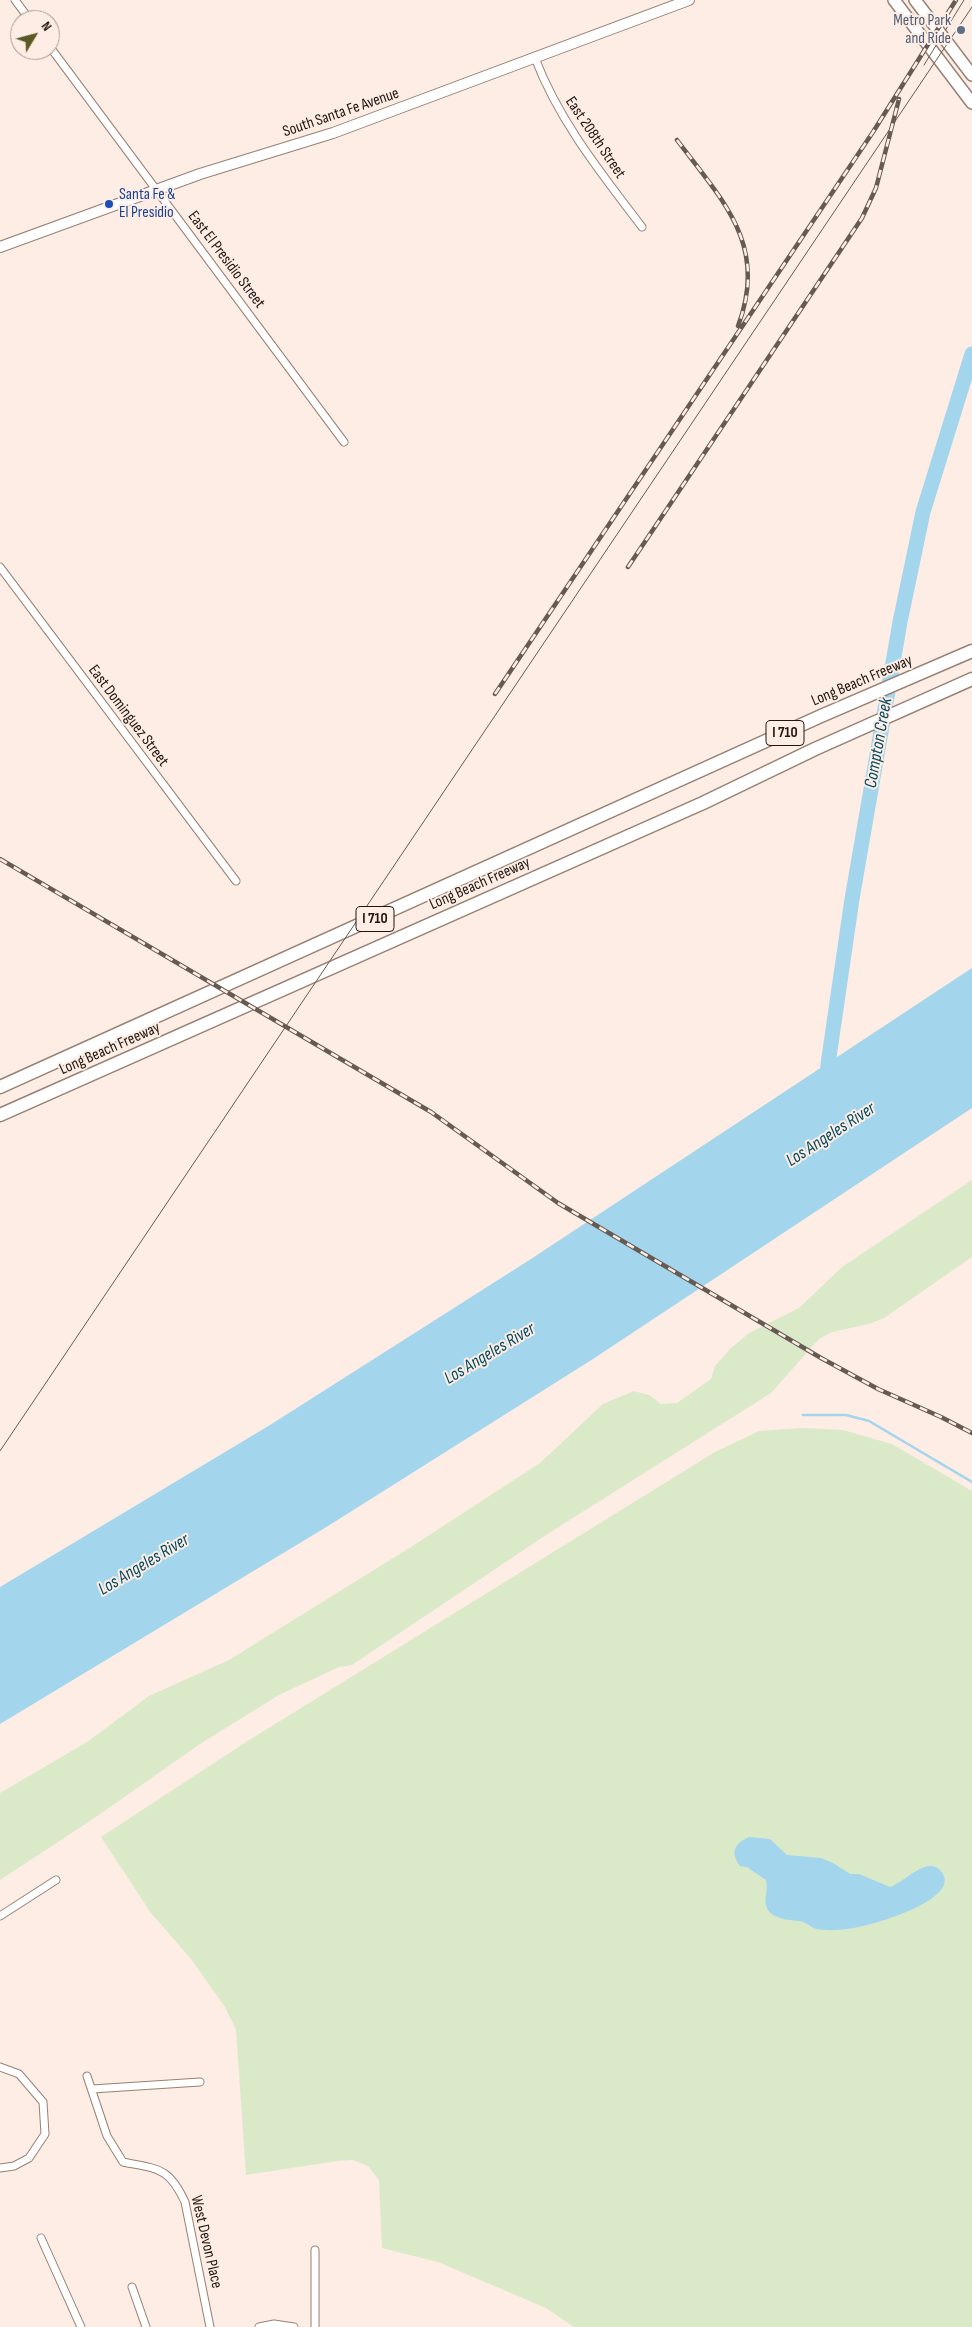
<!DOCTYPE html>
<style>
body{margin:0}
#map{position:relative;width:972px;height:2327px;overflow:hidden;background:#fdede4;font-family:"Sofia Sans Condensed",sans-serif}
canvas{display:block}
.north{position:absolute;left:10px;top:10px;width:50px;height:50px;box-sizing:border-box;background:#fdede4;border:1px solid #a49790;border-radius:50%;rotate:53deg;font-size:14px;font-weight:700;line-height:20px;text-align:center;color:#1f1611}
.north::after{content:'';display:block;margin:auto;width:18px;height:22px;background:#5b5824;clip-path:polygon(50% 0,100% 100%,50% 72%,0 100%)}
</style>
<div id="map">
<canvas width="972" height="2327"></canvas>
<div class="north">N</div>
</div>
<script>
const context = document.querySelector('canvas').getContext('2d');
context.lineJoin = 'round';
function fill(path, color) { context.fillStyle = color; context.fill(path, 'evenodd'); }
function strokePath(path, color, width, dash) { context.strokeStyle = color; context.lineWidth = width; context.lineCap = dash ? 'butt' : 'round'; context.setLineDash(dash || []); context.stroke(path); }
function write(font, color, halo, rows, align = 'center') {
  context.font = font + ' "Sofia Sans Condensed",sans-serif'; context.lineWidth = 4; context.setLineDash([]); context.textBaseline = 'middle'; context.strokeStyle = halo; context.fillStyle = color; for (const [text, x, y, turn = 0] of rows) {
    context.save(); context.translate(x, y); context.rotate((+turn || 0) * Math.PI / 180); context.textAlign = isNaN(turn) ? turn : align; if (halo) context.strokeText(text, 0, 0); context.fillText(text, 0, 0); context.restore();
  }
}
const green = new Path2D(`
 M972 1180V1257L884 1318 869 1324 832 1332 819 1339 771 1393 546 1535 352 1665 339 1667 279 1695 200 1744 90 1821 0 1880V1793L87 1742 149 1696 229 1660 411 1547 540 1463 603 1404 634 1391 649 1395 661 1404 677 1403 711 1379 715 1366 730 1349 749 1333 799 1308 842 1267Z
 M803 1428 843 1430 892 1444 972 1491V2327H574L546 2308 438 2262 382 2248 379 2180 368 2166 353 2160 337 2161 246 2175 236 2030 225 2007 191 1959 151 1913 101 1837 246 1742 715 1452 759 1431Z`);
const water = new Path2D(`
 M972 968V1108L593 1359 328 1526 0 1724V1587L270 1425 531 1259Z
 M749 1837 770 1839 787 1855 821 1858 833 1863 850 1874H859L890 1887C904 1883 926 1856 940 1870 968 1899 865 1928 847 1929 838 1930 826 1931 817 1929 812 1928 808 1924 803 1922 791 1919 776 1921 768 1910 762 1901 769 1890 766 1880L747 1867 740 1866C730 1852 734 1844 749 1837Z`);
const stream = new Path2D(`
 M803 1415H846L869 1421 972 1482`);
const river = new Path2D(`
 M827 1084 828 1064 852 899 900 622 923 512 972 354`);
const street = new Path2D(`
 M15 0 30 20
 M50 47 344 442
 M535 58C559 121 601 173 642 227
 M0 567 236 881
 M0 1916 56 1880
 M0 2067 19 2074 43 2102 45 2134 29 2158 14 2166 0 2168
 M87 2076 107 2136 123 2162C158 2169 169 2167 185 2202L210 2327
 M92 2089 200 2082
 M41 2238 81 2327
 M132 2287 146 2327
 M259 2327 274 2324 294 2327
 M315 2327V2250`);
const secondary = new Path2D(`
 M0 247 200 174 333 133 689 0`);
const primary = new Path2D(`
 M894 0 972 103
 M915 0 972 75`);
const highway = new Path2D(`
 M0 1087 821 716 972 651
 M0 1115 703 803 815 749 972 679`);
const tram = new Path2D(`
 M924 65 964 0
 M0 1451 972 7`);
const rail = new Path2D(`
 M677 140C722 200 769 245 738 326
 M628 567 862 218 876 188 899 99
 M495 694 873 132 956 0
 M0 859 431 1112 558 1203 821 1358 878 1389 941 1417 972 1433`);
const markers = [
 [961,30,5,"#5c6f8a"],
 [109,204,5,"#1a4fb4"]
];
const shields = [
 [785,733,38],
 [375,919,38]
];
const shieldNames = [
 ["I 710",785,733],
 ["I 710",375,919]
];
const serviceNames = [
 ["Metro Park",951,21],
 ["and Ride",951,39]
];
const streetNames = [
 ["South Santa Fe Avenue",341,113,-19],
 ["East 208th Street",595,138,56],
 ["East El Presidio Street",226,260,53],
 ["Long Beach Freeway",862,681,-23],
 ["East Dominguez Street",128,716,53],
 ["Long Beach Freeway",480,884,-24],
 ["Long Beach Freeway",110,1049,-24],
 ["West Devon Place",206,2242,77]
];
const transitNames = [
 ["Santa Fe &",119,195],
 ["El Presidio",119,213]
];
const waterNames = [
 ["Compton Creek",879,743,-80],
 ["Los Angeles River",831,1135,-33],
 ["Los Angeles River",490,1354,-31],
 ["Los Angeles River",144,1565,-31]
];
fill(green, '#daeac8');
fill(water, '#a3d5ec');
strokePath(stream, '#a3d5ec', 2.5);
strokePath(river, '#a3d5ec', 15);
strokePath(street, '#988073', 9);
strokePath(secondary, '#988073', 12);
strokePath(primary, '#988073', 14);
strokePath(highway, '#988073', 15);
strokePath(street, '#fff', 7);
strokePath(secondary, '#fff', 10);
strokePath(primary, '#fff', 11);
strokePath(highway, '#fff', 12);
strokePath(tram, '#665b54', 1);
strokePath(rail, '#665b54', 4.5);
strokePath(rail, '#fdede4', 2.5, [8]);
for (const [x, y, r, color] of markers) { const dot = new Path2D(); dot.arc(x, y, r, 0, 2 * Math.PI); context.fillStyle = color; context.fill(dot); strokePath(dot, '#fdede4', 2); }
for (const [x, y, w] of shields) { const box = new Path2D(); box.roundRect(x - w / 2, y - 12.5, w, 25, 4); context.fillStyle = '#fdede4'; context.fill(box); strokePath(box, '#1f1611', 1); }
write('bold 15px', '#1f1611', null, shieldNames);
write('16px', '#4e5e75', '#fdede4', serviceNames, 'right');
write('16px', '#1f1611', '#fdede4', streetNames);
write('16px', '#164399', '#fdede4', transitNames, 'left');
write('italic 18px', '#034b61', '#fdede4', waterNames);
</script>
